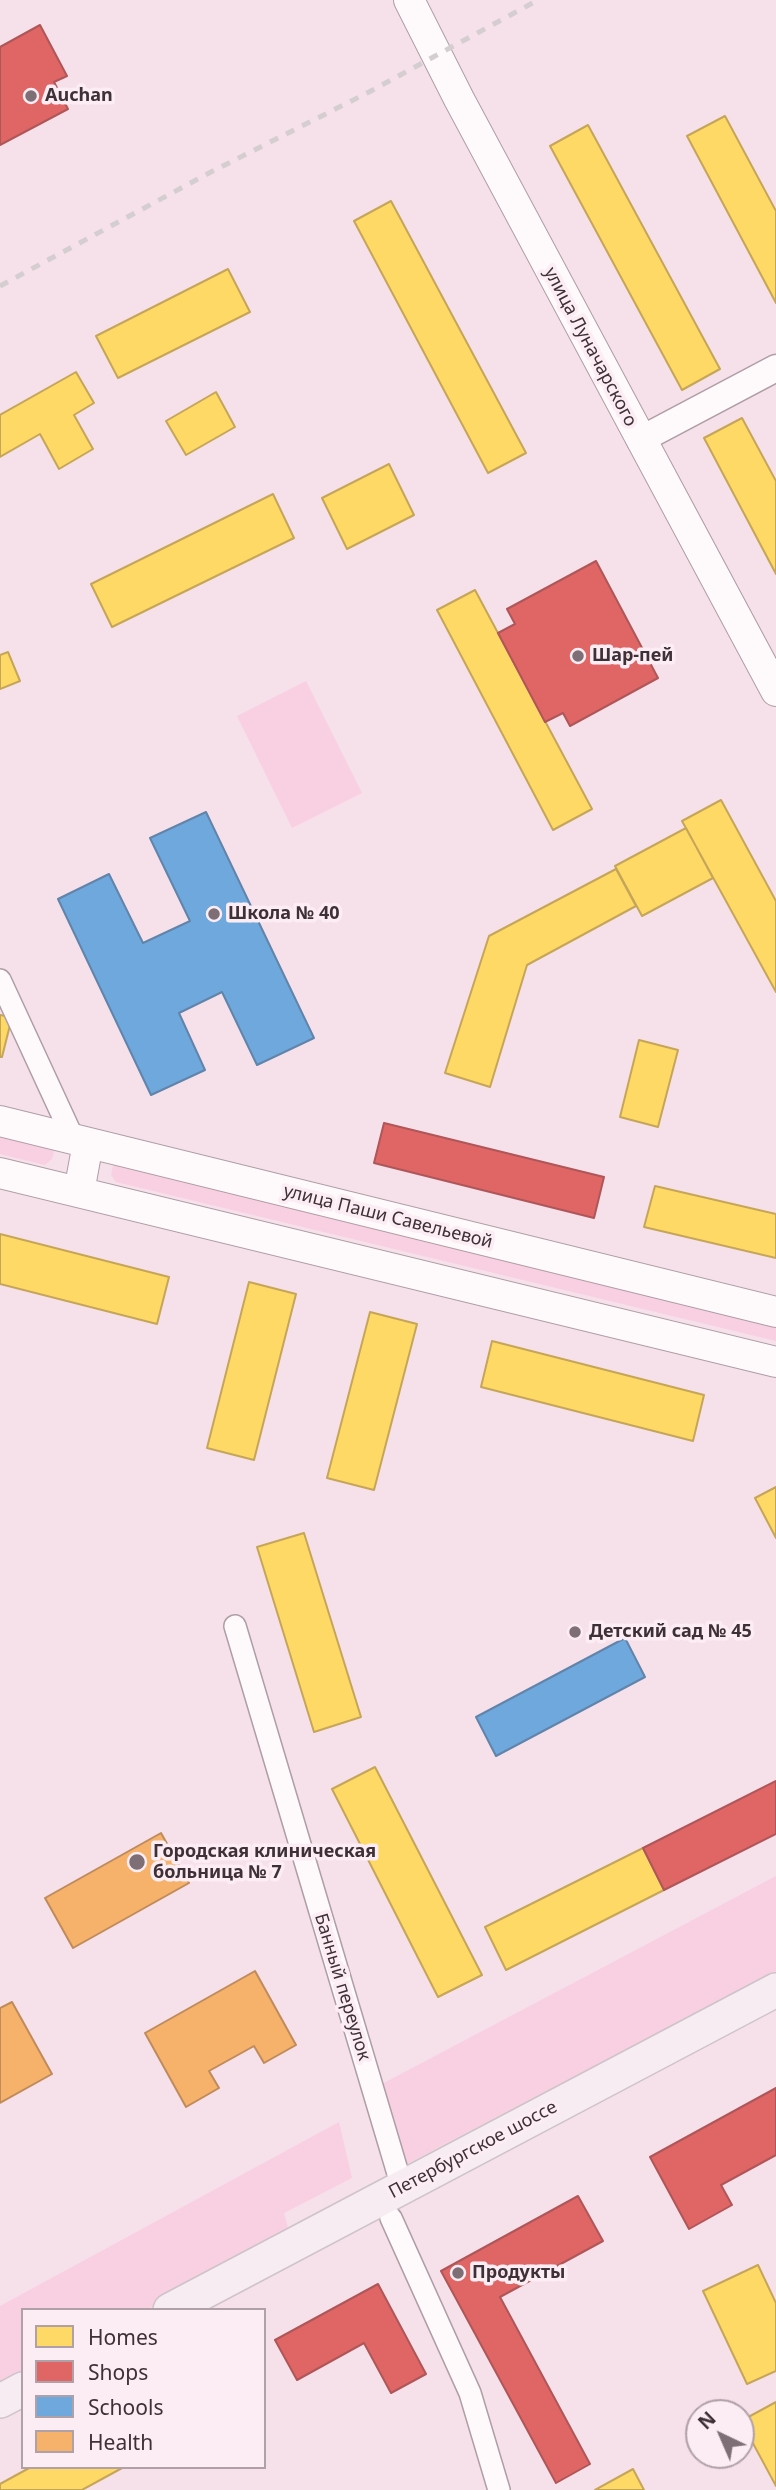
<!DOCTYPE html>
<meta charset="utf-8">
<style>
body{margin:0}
#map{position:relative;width:776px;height:2490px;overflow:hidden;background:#f6e0ea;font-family:"Noto Sans",sans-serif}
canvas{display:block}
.legend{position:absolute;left:21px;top:2308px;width:245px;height:161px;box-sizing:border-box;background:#fcecf3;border:2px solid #b0a1a8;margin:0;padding:9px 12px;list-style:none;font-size:21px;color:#3e3037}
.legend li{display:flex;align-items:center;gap:14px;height:35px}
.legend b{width:35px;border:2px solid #b0a1a8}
.north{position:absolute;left:685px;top:2399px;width:70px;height:70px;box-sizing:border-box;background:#fcecf3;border:2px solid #b0a1a8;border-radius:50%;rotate:316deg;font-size:19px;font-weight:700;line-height:28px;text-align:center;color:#3e3037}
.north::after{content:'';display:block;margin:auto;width:24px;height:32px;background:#7e6e76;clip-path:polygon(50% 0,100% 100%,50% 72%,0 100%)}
</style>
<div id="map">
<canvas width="776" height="2490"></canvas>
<ul class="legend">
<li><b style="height:19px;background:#ffd966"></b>Homes</li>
<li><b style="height:19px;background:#e06666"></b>Shops</li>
<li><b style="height:19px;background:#6fa8dc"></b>Schools</li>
<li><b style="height:19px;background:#f6b26b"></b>Health</li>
</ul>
<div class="north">N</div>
</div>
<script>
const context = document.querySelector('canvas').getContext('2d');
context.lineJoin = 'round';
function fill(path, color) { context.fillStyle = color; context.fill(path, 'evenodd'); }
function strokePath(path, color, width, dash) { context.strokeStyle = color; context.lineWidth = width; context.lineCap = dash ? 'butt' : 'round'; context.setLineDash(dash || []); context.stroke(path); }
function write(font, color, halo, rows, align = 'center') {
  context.font = font + ' "Noto Sans",sans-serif'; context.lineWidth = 7; context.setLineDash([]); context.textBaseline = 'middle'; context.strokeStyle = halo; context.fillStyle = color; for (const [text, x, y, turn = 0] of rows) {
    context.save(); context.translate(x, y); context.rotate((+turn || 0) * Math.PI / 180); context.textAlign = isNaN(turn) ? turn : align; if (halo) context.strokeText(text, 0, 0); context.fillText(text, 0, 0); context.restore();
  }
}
const green = new Path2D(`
 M306 681 362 793 292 828 237 716Z
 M0 1133 49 1145 54 1152 52 1159 45 1165 0 1154Z
 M121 1162 776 1321V1341L116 1182 111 1175 113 1166Z
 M776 1876V1971L407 2164 378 2086Z
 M339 2122 352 2178 284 2213 289 2232 146 2310H23V2376L0 2389V2306Z`);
const homes = new Path2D(`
 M725 116 776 211V303L687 136Z
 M588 125 720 369 682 390 550 146Z
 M391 201 526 453 488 473 354 221Z
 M228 269 250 312 118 378 96 336Z
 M76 372 94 403 74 415 93 449 59 469 40 434 0 457V415Z
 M216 392 235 427 186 455 166 421Z
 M742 418 776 481V574L704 438Z
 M389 464 414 515 347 549 322 498Z
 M273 494 294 538 112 627 91 584Z
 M475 590 592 809 553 830 437 610Z
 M8 652 20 681 0 689V655Z
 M721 800 776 901V992L682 821Z
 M686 828 713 878 642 916 615 866Z
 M616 869 636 906 527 965 490 1087 445 1073 489 936Z
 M0 1015 12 1017 2 1057H0Z
 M639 1040 678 1050 658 1127 620 1117Z
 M655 1186 776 1214V1258L644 1227Z
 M0 1234 169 1277 157 1324 0 1284Z
 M249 1282 296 1294 254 1460 207 1448Z
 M370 1312 417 1324 374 1490 327 1478Z
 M492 1341 704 1395 693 1441 481 1387Z
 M776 1487V1538L755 1498Z
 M304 1533 361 1717 314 1732 257 1547Z
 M375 1767 482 1975 438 1997 332 1789Z
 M643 1848 664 1890 506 1970 485 1927Z
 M758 2265 776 2303V2371L747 2384 703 2291Z
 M776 2402V2486L741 2421Z
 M31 2467H124L82 2490H0V2484Z
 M633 2469 644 2490H595Z`);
const shops = new Path2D(`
 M40 25 67 76 54 82 68 109 0 145V47Z
 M596 561 658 678 570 726 563 713 545 722 498 633 515 624 507 609Z
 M384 1123 604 1177 594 1218 374 1163Z
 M776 1781V1834L664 1890 643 1848Z
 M776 2088V2155L721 2185 732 2205 689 2229 650 2157Z
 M578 2196 603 2241 500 2297 590 2464 556 2483 441 2271Z
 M378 2284 426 2374 391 2393 364 2343 297 2380 275 2340Z`);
const schools = new Path2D(`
 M206 812 314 1038 257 1065 222 992 179 1013 205 1070 151 1095 58 899 109 874 143 943 190 921 150 838Z
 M625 1638 645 1677 496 1756 476 1717Z`);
const health = new Path2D(`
 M161 1833 189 1883 73 1948 45 1898Z
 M255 1971 296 2045 264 2063 254 2046 209 2071 219 2088 186 2107 145 2033Z
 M12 2002 52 2074 0 2103V2008Z`);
const minor = new Path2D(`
 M0 980 73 1138
 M235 1626 402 2187
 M391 2218 470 2393 499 2490`);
const tertiary = new Path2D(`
 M640 440 776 368`);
const secondary = new Path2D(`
 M409 0 459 99 776 691
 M0 1121 776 1312
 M0 1173 776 1362
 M79 1192 88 1143`);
const primary = new Path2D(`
 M170 2310 776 1990
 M0 2401 23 2389`);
const rail = new Path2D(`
 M0 286 209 173 369 92 538 0`);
const markers = [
 [31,96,7,"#7e6e76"],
 [578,656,7,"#7e6e76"],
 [214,914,7,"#7e6e76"],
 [575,1632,7,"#7e6e76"],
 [137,1862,9,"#7e6e76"],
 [458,2273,7,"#7e6e76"]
];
const poiNames = [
 ["Auchan",45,96],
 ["Шар-пей",592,656],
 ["Школа № 40",228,914],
 ["Детский сад № 45",589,1632],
 ["Городская клиническая",153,1852],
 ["больница № 7",153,1873],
 ["Продукты",472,2273]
];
const streetNames = [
 ["улица Луначарского",590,347,62],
 ["улица Паши Савельевой",388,1217,14],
 ["Банный переулок",342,1987,73],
 ["Петербургское шоссе",473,2150,-28]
];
fill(green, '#f8d0e2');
fill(homes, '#ffd966');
strokePath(homes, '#c5a658', 2);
fill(shops, '#e06666');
strokePath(shops, '#af5658', 2);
fill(schools, '#6fa8dc');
strokePath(schools, '#6084aa', 2);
fill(health, '#f6b26b');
strokePath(health, '#bf8b5b', 2);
strokePath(minor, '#ae9ea5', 24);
strokePath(tertiary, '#ae9ea5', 29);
strokePath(secondary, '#ae9ea5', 32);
strokePath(primary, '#cec3c8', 36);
strokePath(minor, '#fefafc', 21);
strokePath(tertiary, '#fefafc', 26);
strokePath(secondary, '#fefafc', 30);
strokePath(primary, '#f6ecf1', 33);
strokePath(rail, '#d4ced0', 5, [9, 9]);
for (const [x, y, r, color] of markers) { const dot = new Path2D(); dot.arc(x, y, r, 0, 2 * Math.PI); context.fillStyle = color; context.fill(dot); strokePath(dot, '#fcecf3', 2.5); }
write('bold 18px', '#3e3037', '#fcecf3', poiNames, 'left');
write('18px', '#3e3037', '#fcecf3', streetNames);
</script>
